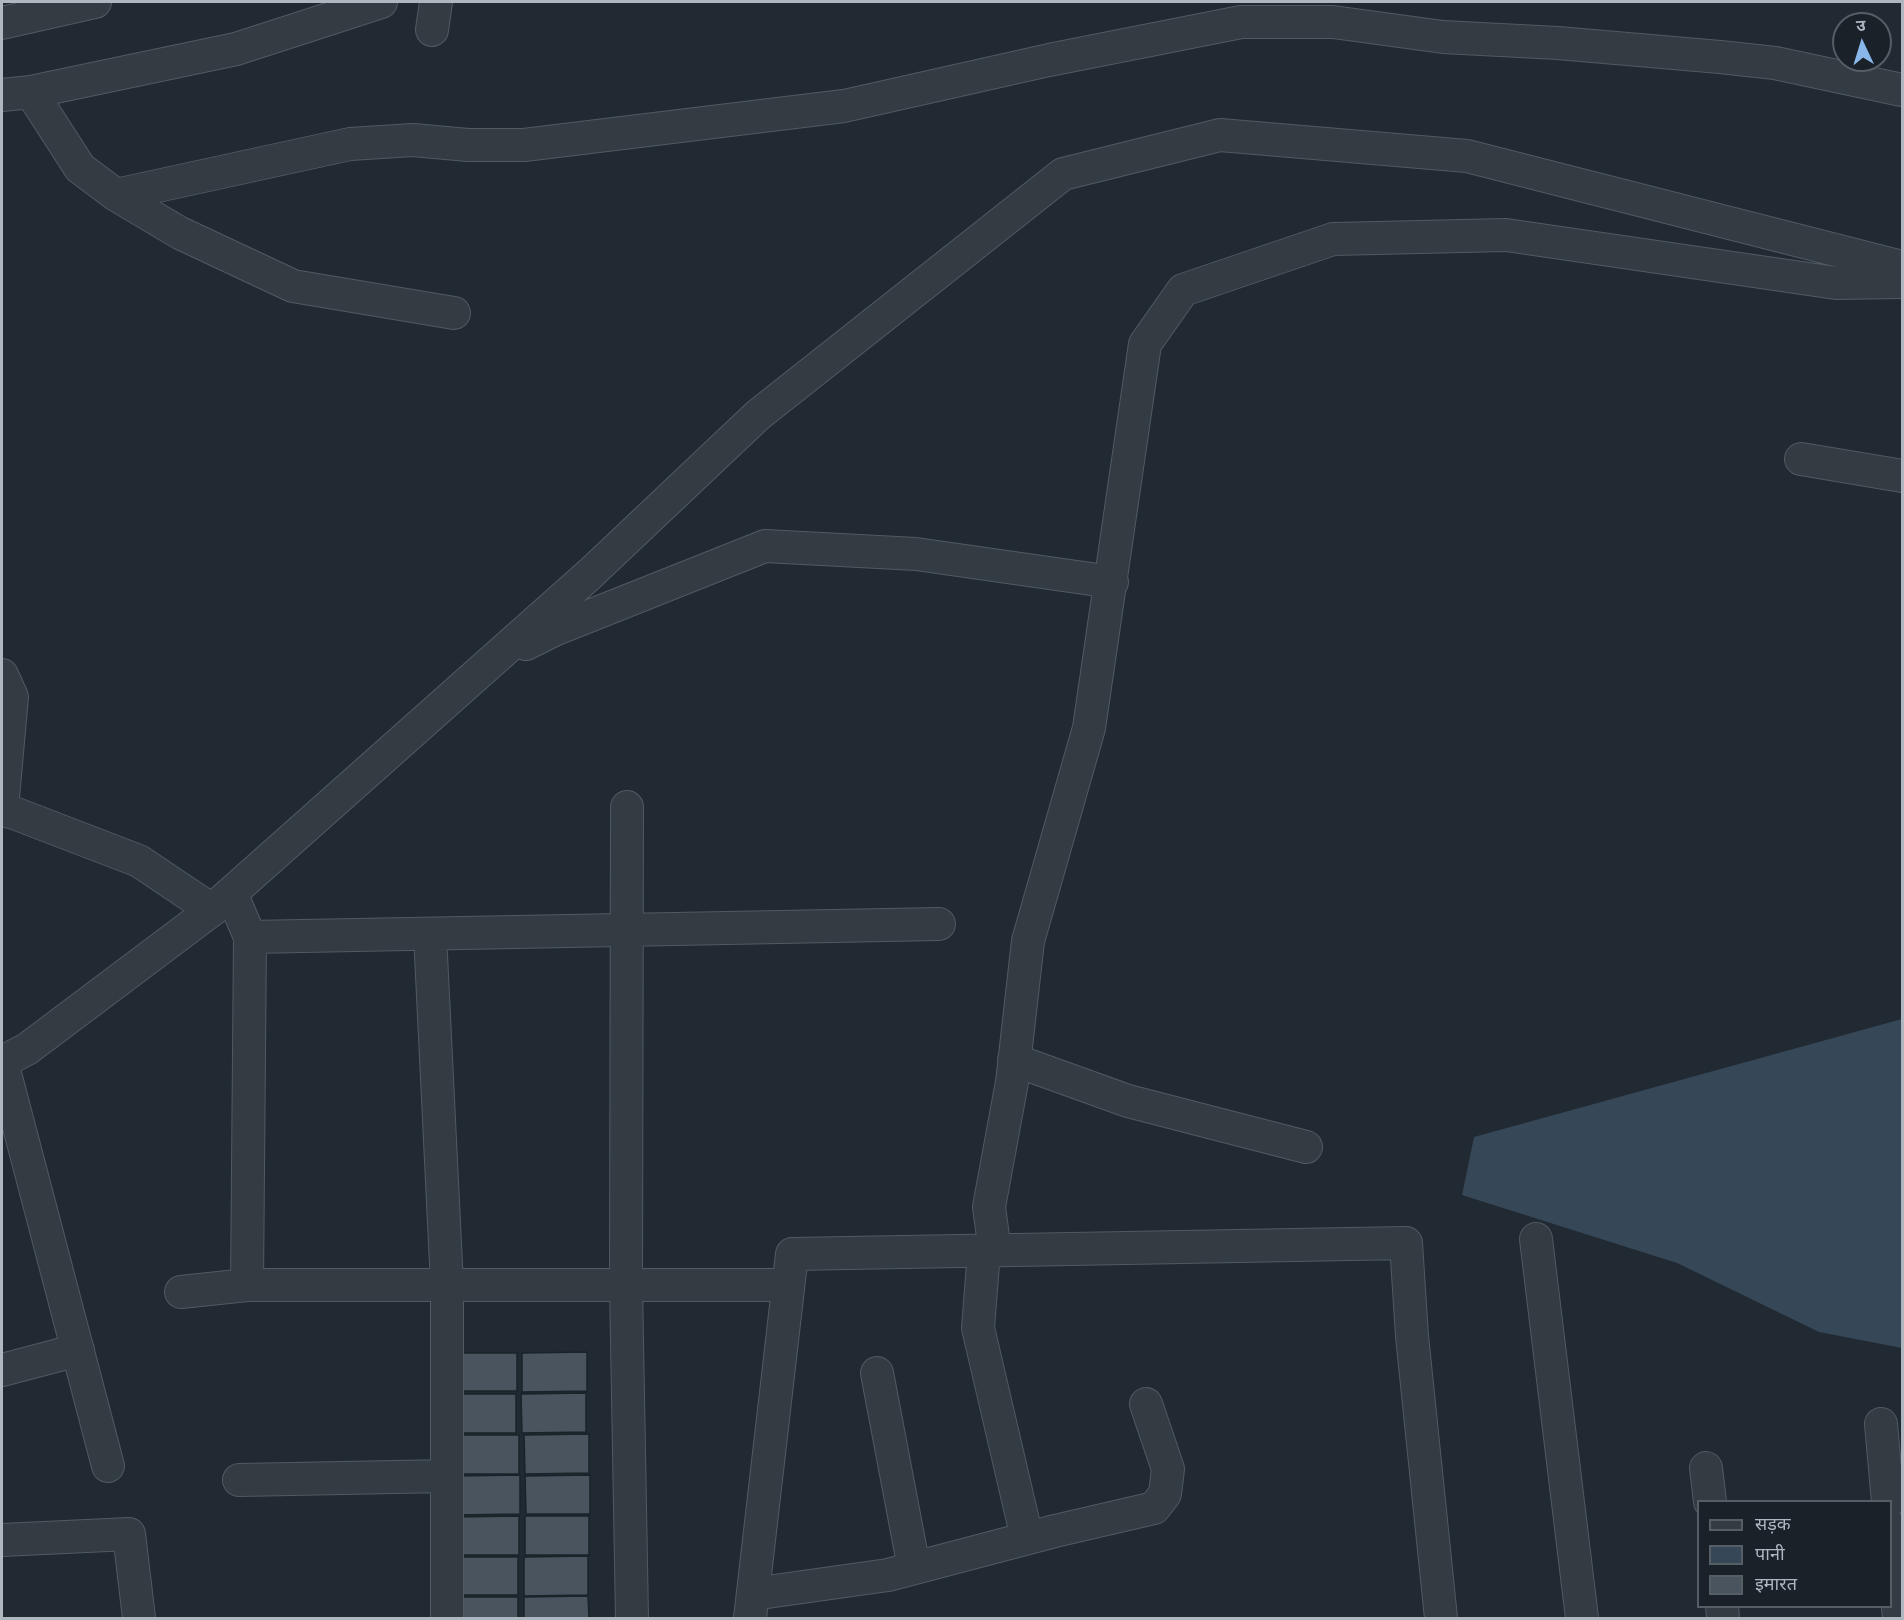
<!DOCTYPE html>
<meta charset="utf-8">
<style>
body{margin:0}
#map{position:relative;width:1904px;height:1620px;overflow:hidden;background:#212a32;font-family:Cabin,"Noto Sans Devanagari",sans-serif}
canvas{display:block}
.frame{position:absolute;inset:0;border:3px solid #aeb7c0;pointer-events:none}
.legend{position:absolute;left:1697px;top:1500px;width:195px;height:108px;box-sizing:border-box;background:#1a2128;border:2px solid #555d65;margin:0;padding:8px 10px;list-style:none;font-size:18px;color:#aeb7c0}
.legend li{display:flex;align-items:center;gap:12px;height:30px}
.legend b{width:30px;border:2px solid #555d65}
.north{position:absolute;left:1832px;top:12px;width:60px;height:60px;box-sizing:border-box;background:#1a2128;border:2px solid #555d65;border-radius:50%;rotate:356deg;font-size:16px;font-weight:700;line-height:24px;text-align:center;color:#aeb7c0}
.north::after{content:'';display:block;margin:auto;width:21px;height:27px;background:#89b7ea;clip-path:polygon(50% 0,100% 100%,50% 72%,0 100%)}
</style>
<div id="map">
<canvas width="1904" height="1620"></canvas>
<div class="frame"></div>
<ul class="legend">
<li><b style="height:8px;background:#343c43"></b>सड़क</li>
<li><b style="height:16px;background:#364758"></b>पानी</li>
<li><b style="height:16px;background:#49545e"></b>इमारत</li>
</ul>
<div class="north">उ</div>
</div>
<script>
const context = document.querySelector('canvas').getContext('2d');
context.lineJoin = 'round';
function fill(path, color) { context.fillStyle = color; context.fill(path, 'evenodd'); }
function strokePath(path, color, width, dash) { context.strokeStyle = color; context.lineWidth = width; context.lineCap = dash ? 'butt' : 'round'; context.setLineDash(dash || []); context.stroke(path); }
const water = new Path2D(`
 M1902 1019V1348L1819 1332 1677 1263 1462 1195 1474 1137Z`);
const building = new Path2D(`
 M587 1352V1391L522 1392V1353Z
 M452 1353H517V1391H452Z
 M586 1393V1432L522 1433 521 1394Z
 M451 1394H516V1433H451Z
 M589 1434V1473L525 1474 524 1435Z
 M454 1435H519V1474H454Z
 M520 1475V1514L455 1515V1476Z
 M590 1475V1514H526L525 1476Z
 M519 1516V1555H454V1517Z
 M525 1516H589V1555H525Z
 M588 1556V1595L524 1596V1557Z
 M453 1557H518V1595H453Z
 M588 1596 589 1618H524V1597Z
 M453 1597H518V1618H454Z`);
const minor = new Path2D(`
 M2 23 95 2
 M432 30 436 2
 M31 92 80 168 116 195 350 144 413 140 468 145H524L844 106 1049 60 1241 22H1333L1443 37 1558 43 1720 57 1775 63 1902 90
 M2 95 31 92 236 49 381 2
 M116 195 180 233 293 286 454 313
 M1801 459 1902 476
 M526 644 554 630 765 546 916 554 1112 582
 M2 675 12 697 2 808
 M627 807 626 1285 632 1618
 M2 810 14 813 139 861 212 910
 M231 893 250 937 247 1285H788
 M430 934 447 1285V1618
 M250 937 939 924
 M1014 1060 1128 1101 1306 1147
 M2 1062 27 1049 212 910 591 573 758 415 1063 174 1220 135 1467 156 1902 267
 M2 1062 108 1466
 M1536 1239 1582 1618
 M984 1251 978 1328 1027 1538
 M995 1251 989 1207 1012 1082 1028 941 1089 728 1145 344 1183 290 1333 239 1506 235 1836 283 1902 282
 M181 1292 247 1285
 M2 1370 78 1350
 M877 1373 914 1568
 M1881 1424 1888 1502
 M1706 1468 1710 1502
 M239 1480 447 1476
 M1890 1526 1899 1618
 M2 1540 129 1534 139 1618
 M753 1594 888 1575 1055 1531 1154 1508 1165 1494 1168 1469 1146 1404
 M1722 1606 1723 1618
 M750 1618 792 1254 1406 1243 1412 1336 1441 1618`);
fill(water, '#364758');
fill(building, '#49545e');
strokePath(building, '#1b232a', 1.5);
strokePath(minor, '#515a61', 34);
strokePath(minor, '#343c43', 32);
</script>
